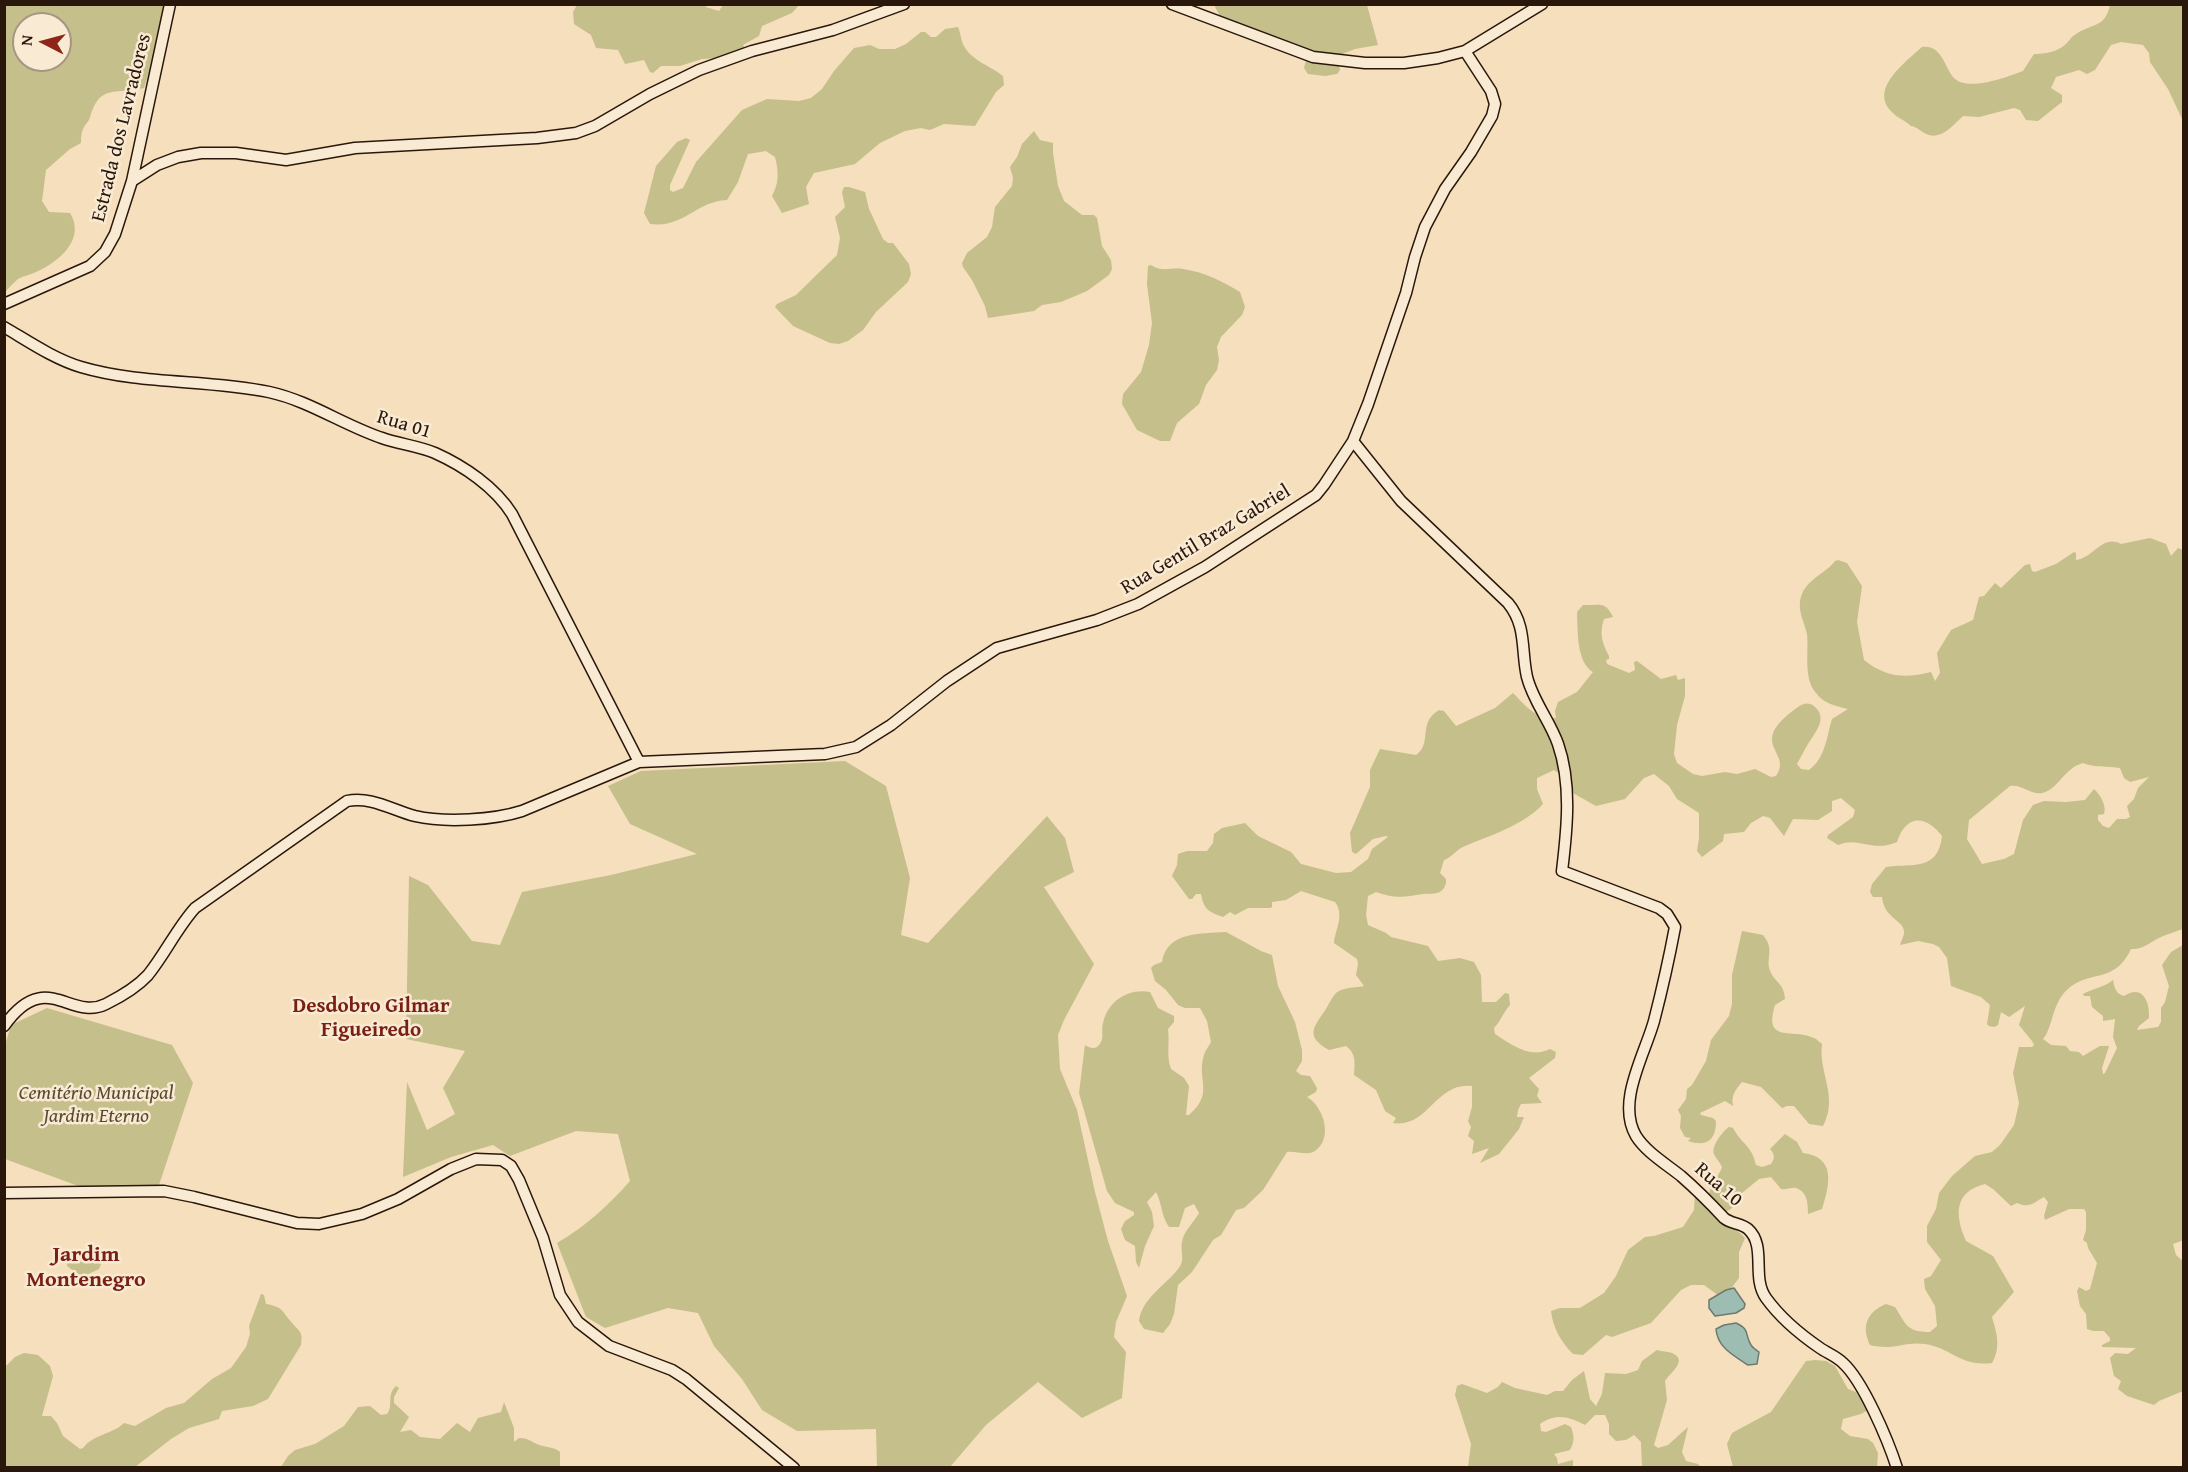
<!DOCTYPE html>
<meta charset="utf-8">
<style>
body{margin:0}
#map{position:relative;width:2188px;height:1472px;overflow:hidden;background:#f6dfbc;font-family:"Gentium Book Plus",serif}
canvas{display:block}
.frame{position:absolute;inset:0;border:6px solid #2a170b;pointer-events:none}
.north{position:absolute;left:12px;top:12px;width:60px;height:60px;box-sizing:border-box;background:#f9ead3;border:2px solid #a69683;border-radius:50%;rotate:276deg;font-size:16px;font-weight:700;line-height:24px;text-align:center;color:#2a170b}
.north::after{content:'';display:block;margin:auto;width:21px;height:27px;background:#8f2418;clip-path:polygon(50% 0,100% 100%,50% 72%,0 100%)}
</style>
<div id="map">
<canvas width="2188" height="1472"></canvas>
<div class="frame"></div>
<div class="north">N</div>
</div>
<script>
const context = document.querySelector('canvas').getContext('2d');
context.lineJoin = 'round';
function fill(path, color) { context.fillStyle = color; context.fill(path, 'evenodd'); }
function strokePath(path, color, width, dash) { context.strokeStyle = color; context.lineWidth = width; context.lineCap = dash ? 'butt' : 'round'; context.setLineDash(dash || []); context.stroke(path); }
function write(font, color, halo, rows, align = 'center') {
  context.font = font + ' "Gentium Book Plus",serif'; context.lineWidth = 5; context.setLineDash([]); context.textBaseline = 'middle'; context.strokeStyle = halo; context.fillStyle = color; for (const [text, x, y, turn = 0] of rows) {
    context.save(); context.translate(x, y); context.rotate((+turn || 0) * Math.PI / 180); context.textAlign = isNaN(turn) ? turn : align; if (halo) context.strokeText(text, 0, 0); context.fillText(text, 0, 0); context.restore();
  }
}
const green = new Path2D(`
 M705 4 706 7 719 11 723 5H799L792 13 762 26 759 36 743 45 746 50 739 57 702 59 680 66H661L653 73 650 72 644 60 625 64 618 50 596 48 591 35 574 24 573 12 577 5Z
 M5 5H165L162 34 144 88C116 95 100 83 90 117 89 122 85 124 83 129 81 133 81 139 81 143L70 149 46 170 42 201 49 212 70 213C86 239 59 262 36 272 30 275 23 276 18 279 13 283 9 288 5 292ZM24 24H60V60H24Z
 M1214 5H1367L1378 45 1355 49 1340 55 1338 60 1340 70 1337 74 1325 76 1308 74 1304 68 1307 57 1229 22 1220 16Z
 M2110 5H2183V121L2168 89 2150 62 2149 53 2143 45 2121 42 2111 45 2095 70 2087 74 2079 70 2056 77 2051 88 2062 95V102L2038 121 2026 120 2020 110 2014 108 1979 117 1963 116C1954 124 1943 139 1929 135 1922 133 1918 127 1911 126 1905 120 1897 118 1892 112 1868 89 1907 61 1922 47 1942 44 1944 67 1954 78 1968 92 2007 77 2023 71L2034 54C2045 54 2057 52 2066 44 2069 41 2072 36 2076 34 2093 23 2105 28 2110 5Z
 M958 27C961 34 961 41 964 46 972 61 991 66 1003 76L1004 85 996 92 975 126 944 124 930 130 921 128 905 131 880 143 855 164 814 173 806 187 809 204 782 213 772 196C779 183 779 172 775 157L766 151 748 154 738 182 727 200C694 202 685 228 650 224L644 213 656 166 677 142 686 138 690 140 670 185V190L673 192 683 188 696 162 742 110 767 99 799 101 811 98 822 89 834 71 854 48 870 45 879 49H895L906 44 921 32H925L931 37H936L945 29Z
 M1034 131 1040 140 1053 143V153L1058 186 1064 201 1082 215H1094L1097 218 1102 246 1111 260 1112 269 1109 275 1087 291 1061 302 1042 305 1034 311 988 318 985 306 972 280 963 267 962 263 967 253 987 237 992 227 995 207 1012 186 1013 178 1010 167 1017 157 1022 144Z
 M844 187H849L865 192 869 209 883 239 888 243H893L909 264 911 274 908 282 876 312 863 330 848 341 839 344 830 343 793 326 775 307 777 304 796 295 837 255 840 238 835 217 845 207 842 192Z
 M1151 265C1163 273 1171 267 1183 269 1204 272 1222 281 1240 292L1245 307 1242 315 1221 337 1217 347 1219 360 1217 370 1206 385 1199 404 1177 423 1170 441H1160L1137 430 1122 404 1123 394 1141 372 1149 345 1152 323 1147 284 1148 266Z
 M2150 538 2166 544 2171 556 2178 548 2183 550V929C2175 932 2167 934 2159 938 2149 943 2142 950 2131 949 2113 987 2087 967 2064 993 2052 1007 2052 1029 2043 1039L2051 1045 2066 1046 2070 1051 2079 1052 2083 1056 2100 1046H2109L2102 1068 2103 1074 2105 1073 2117 1048 2113 1037 2115 1019 2103 1021V1016L2092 1007 2090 996H2084L2083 994C2094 988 2103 988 2113 980 2114 987 2116 994 2124 996 2142 984 2150 1001 2149 1018L2139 1026 2137 1030 2158 1027 2161 1022V1008L2165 1002 2169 986 2162 965 2171 952 2183 945 2184 1240 2173 1244 2176 1255 2183 1261V1391L2159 1401 2154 1405 2127 1396 2118 1389 2121 1381 2114 1376 2110 1358 2115 1353 2128 1354 2136 1348 2102 1347V1345L2110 1341V1338L2104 1331H2093L2087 1329 2086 1314 2080 1306 2077 1291 2079 1287 2086 1291 2090 1289 2097 1263 2088 1248 2087 1243 2083 1240 2086 1230V1212L2084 1209H2069L2045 1220 2044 1216 2048 1202 2044 1197C2034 1202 2030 1209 2017 1203L2011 1206 1993 1189 1985 1184C1953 1192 1955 1216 1966 1241L1993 1256 2014 1292 1992 1317C1997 1334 2001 1347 1992 1363 1960 1367 1952 1348 1925 1344 1904 1341 1894 1351 1870 1345 1861 1326 1867 1312 1886 1304L1895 1307C1906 1324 1906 1332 1930 1332L1937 1326 1935 1306 1925 1289 1924 1279 1931 1276 1941 1260 1927 1242V1226L1936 1209 1939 1193 1952 1176 1975 1156 1992 1152 2000 1145 2014 1125 2019 1103 2013 1073 2019 1047H2032L2034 1045 2032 1041 2019 1025 2025 1006 2009 1017 2001 1012 1998 1025 1994 1027 1989 1026 1987 1024 1990 1005 1981 997 1951 986 1947 958 1939 947 1933 944 1918 941 1900 945C1901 940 1905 935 1904 931 1903 920 1884 918 1882 897H1873L1870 892 1872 884 1886 867C1912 863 1938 872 1942 836 1926 815 1906 814 1897 842 1872 853 1859 836 1838 845L1827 838 1828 835 1853 817 1855 810 1841 798 1832 801V811L1818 820 1793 819 1784 836 1770 818 1763 816 1751 823 1744 832 1724 834 1723 841 1702 857 1697 851 1699 838V813L1677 799 1669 786 1654 774 1644 778 1625 799 1596 806 1571 792 1562 775 1554 770 1537 778V789L1543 804C1523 826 1490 835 1463 847 1456 850 1451 858 1444 860L1440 873 1446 879V883C1442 896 1434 893 1423 894 1404 897 1396 899 1376 892L1368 896 1366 915 1368 925 1386 933 1391 937 1428 946 1438 961 1460 958 1474 962 1481 975 1482 1002H1496L1505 993 1509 994 1510 1005C1502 1014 1501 1021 1494 1028L1495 1034C1512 1045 1530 1059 1550 1049L1556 1052 1555 1058 1529 1078 1539 1089 1537 1096 1542 1103 1521 1104 1518 1110 1517 1117H1524L1519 1129 1499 1154 1480 1163 1489 1148 1472 1154 1474 1141 1468 1136 1471 1127 1468 1121 1472 1107V1086C1435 1082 1429 1128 1393 1123L1396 1118 1385 1111 1376 1090 1354 1075C1355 1063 1356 1053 1346 1046L1329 1050C1304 1036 1314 1027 1326 1009 1329 1004 1332 997 1336 993 1343 987 1355 988 1364 986L1356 975 1358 964 1357 959 1334 943C1335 930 1345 915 1335 902L1301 891 1286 900 1272 902V907L1270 908H1248L1235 915 1230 912 1223 917C1210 912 1204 911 1201 894H1196L1192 899H1189L1172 876 1177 865 1178 854 1187 851H1207L1213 843 1214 834 1222 828 1245 823 1258 836 1291 852 1301 864 1336 873 1351 872 1368 859 1372 849 1388 837 1386 836 1373 839 1356 854 1352 852 1350 833 1370 787V770L1380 749 1416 755C1433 743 1417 723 1439 710L1444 711 1456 726 1495 708 1513 693C1526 706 1535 719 1556 718L1555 711 1558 702 1577 692 1593 672C1576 662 1578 630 1577 612L1583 605C1599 606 1605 600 1613 617L1604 619C1599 633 1602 643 1609 656V659L1606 660 1607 664 1629 673 1635 670 1634 662 1637 661 1661 679 1676 675 1678 680 1685 678V696L1677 725 1674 754 1677 763 1693 774 1702 776 1725 772 1737 774 1755 769 1771 777 1776 776C1794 751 1744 745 1798 707 1804 703 1809 702 1815 707 1828 719 1815 732 1808 744 1804 750 1801 757 1797 764L1801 769 1809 770C1825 759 1827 736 1832 719L1848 709C1836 706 1824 704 1816 693 1803 678 1809 652 1807 634 1804 620 1796 609 1802 594 1809 578 1826 573 1835 561L1838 560 1847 563 1862 586 1857 622 1864 660C1885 677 1905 679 1931 672L1935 681 1940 673 1937 653 1951 630 1973 620 1979 597 1984 596 1995 583 2001 588 2025 565 2030 564 2032 571 2035 572 2056 564 2074 552 2076 553V560C2094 558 2102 534 2121 544ZM2083 763C2094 768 2108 766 2120 768L2124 778 2130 782 2149 777 2138 788 2134 799 2127 806 2130 817 2126 819H2117L2109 828 2103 826 2098 820V815L2104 814C2107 806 2100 794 2094 789L2085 800 2066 802 2044 801 2033 805 2023 820 2014 854 2004 859 1982 864 1967 839 1969 820 2010 786C2022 784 2030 795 2042 793 2058 790 2064 768 2083 763Z
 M845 761 886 786 910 878 901 935 928 943 1047 816 1065 838 1074 872 1044 887 1094 964 1064 1020 1058 1035 1060 1069 1077 1110 1095 1192 1108 1241 1127 1296 1116 1322 1114 1337 1126 1352 1122 1398 1082 1418 1038 1382 986 1425 950 1467H877L876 1429 797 1431 762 1410 742 1379 714 1346 698 1313 668 1308 605 1328 586 1317 557 1243C586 1226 608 1206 630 1181L618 1134 576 1131 510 1156 493 1145 451 1157 403 1177 407 1082 427 1130 455 1114 443 1088 465 1051 406 1039 409 876 428 885 472 941 500 945 522 892 611 875 697 854 630 824 608 786 641 771Z
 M1742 931 1763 935C1776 951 1764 958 1771 973 1777 984 1784 984 1785 999L1775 1005C1763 1044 1793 1028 1814 1038 1817 1039 1819 1042 1822 1044 1818 1073 1839 1096 1823 1126L1809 1124 1794 1106H1787L1782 1108 1761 1087 1742 1082C1735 1090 1731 1096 1733 1106L1725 1101 1700 1113 1701 1115 1713 1118 1716 1121C1716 1141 1706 1147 1688 1141L1691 1138 1685 1137 1680 1128 1681 1116 1678 1110 1686 1099 1687 1089 1692 1085 1706 1061 1711 1040 1729 1016 1732 1004V975Z
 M1226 932 1261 951 1272 955 1278 986 1295 1022 1302 1050V1061L1296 1071 1301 1075 1310 1076 1317 1088 1316 1092 1307 1097C1323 1106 1334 1138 1315 1151 1308 1156 1296 1151 1287 1152L1263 1190 1244 1208 1236 1210 1221 1235 1213 1240 1192 1272 1178 1285 1174 1314 1170 1324 1163 1333 1144 1329 1139 1321C1142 1298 1165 1286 1178 1269 1186 1260 1180 1252 1182 1242 1183 1232 1194 1222 1199 1213L1194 1204 1185 1208 1179 1227H1169C1161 1216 1162 1203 1156 1192L1147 1202 1152 1212 1154 1226 1145 1246 1139 1268 1136 1262 1135 1246 1125 1240 1121 1229 1125 1221 1134 1215V1212L1115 1203 1107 1191 1079 1093 1085 1045C1091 1049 1097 1050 1101 1042 1104 1037 1101 1029 1103 1023 1108 1001 1128 988 1150 992L1158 1008 1174 1016V1022L1168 1029C1170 1043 1166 1056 1171 1069L1184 1078 1189 1086 1186 1115H1189C1215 1092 1196 1081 1204 1055 1205 1051 1209 1046 1211 1042L1207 1021 1200 1008H1185L1178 1005 1166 990 1155 981 1151 968 1154 965 1162 962C1167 931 1201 934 1226 932Z
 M47 1008 172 1045 193 1083 159 1185 81 1187 5 1159V1045L11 1025Z
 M1729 1127 1733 1128C1742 1145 1751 1144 1756 1165L1762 1167 1771 1164C1775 1158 1775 1155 1770 1149L1785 1134 1797 1142 1803 1153C1836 1157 1830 1184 1822 1209L1808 1214C1808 1205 1808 1192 1796 1188 1791 1187 1786 1190 1781 1189L1771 1177 1759 1179 1742 1193 1731 1209 1725 1212 1718 1219 1740 1233 1745 1238 1739 1252V1278L1723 1299 1704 1285H1691L1681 1290 1651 1323 1612 1337 1606 1335 1583 1355 1573 1354C1561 1342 1553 1328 1551 1311L1560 1308H1580L1604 1293 1616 1276 1628 1250 1645 1237 1654 1236 1683 1227 1694 1210 1695 1194 1707 1197C1711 1192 1709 1189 1712 1184 1715 1178 1720 1174 1722 1167 1720 1162 1716 1159 1714 1154 1711 1146 1723 1131 1729 1127Z
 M97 1258 101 1264 99 1269 82 1277 67 1266V1262L71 1259Z
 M261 1294 264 1295 266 1304C284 1307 282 1312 293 1324 300 1332 303 1332 301 1345L268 1399 253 1406 222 1411 219 1419 189 1428 171 1439 135 1467H5V1367L15 1357 24 1353 38 1355 50 1366 53 1376 42 1416H51L57 1423 63 1436 80 1449 83 1448C95 1433 112 1435 124 1423L135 1426 166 1408 184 1403 212 1379 231 1368 246 1347 250 1334 249 1326Z
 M1657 1350C1662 1352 1667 1351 1672 1353 1689 1360 1670 1373 1665 1381L1667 1400 1654 1445 1658 1448 1668 1445 1688 1427 1682 1452 1686 1461 1698 1464 1701 1467H1642L1641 1442 1634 1435 1626 1440 1616 1441 1609 1434V1424L1605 1415H1595L1585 1425C1568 1416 1555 1413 1540 1424L1541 1431 1546 1432 1565 1424 1571 1427C1574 1436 1575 1441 1570 1450L1554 1454 1557 1458 1558 1464 1573 1460V1467H1468L1471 1444 1455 1395 1457 1386 1462 1384 1487 1393 1498 1387 1502 1382 1515 1388 1547 1395 1555 1391H1563L1572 1380 1584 1371 1590 1399 1596 1406 1602 1394 1605 1373 1626 1374 1638 1370 1642 1361Z
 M1815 1360 1826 1361 1835 1366 1848 1389 1856 1392 1868 1410 1861 1414 1843 1419 1841 1429 1850 1436 1868 1439 1873 1443 1878 1453 1877 1468 1733 1467 1727 1444 1732 1433 1771 1412 1806 1361Z
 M396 1386 399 1388 394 1397V1403L409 1417 400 1432 411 1430 420 1437 440 1439 457 1423 470 1432 478 1418 501 1412 504 1402 514 1428V1442L519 1438C528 1438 530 1441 537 1444 545 1448 553 1446 560 1452V1467H281L288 1456 295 1450 315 1444 344 1426 358 1407 370 1406 381 1415 387 1414C394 1406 386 1395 396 1386Z`);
const water = new Path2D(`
 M1734 1288 1745 1304 1744 1308 1736 1313 1715 1316 1709 1308V1300L1726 1290Z
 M1736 1323C1751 1330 1744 1334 1751 1345 1753 1348 1756 1350 1759 1352L1757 1364 1748 1365C1734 1356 1717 1347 1716 1329L1724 1325Z`);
const secondary = new Path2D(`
 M1172 4 1313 57 1365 63H1404L1438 58 1465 51 1542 4
 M132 181 157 165 178 157 201 153H236L286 160 355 148 537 138 576 133 595 126 650 94 699 70 752 51 833 30 904 4
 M4 304 90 266 105 252 115 234 132 181 170 4
 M4 327C28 341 54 359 81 367 142 385 207 379 269 392 310 401 343 425 382 438 399 444 418 446 435 453 464 466 495 487 512 514L639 762
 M1353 441 1401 501 1508 603C1527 626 1521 651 1527 677 1533 701 1550 721 1558 744 1572 784 1567 830 1562 871L1659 908 1667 914 1675 927C1669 959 1662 990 1654 1021 1645 1054 1616 1102 1636 1136 1646 1152 1666 1164 1681 1176 1696 1189 1710 1203 1724 1218 1731 1224 1741 1223 1748 1229 1767 1246 1751 1277 1766 1298 1779 1316 1801 1335 1820 1348 1827 1353 1836 1356 1843 1363 1863 1381 1888 1440 1897 1468
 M4 1026C46 967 70 1022 106 1004 120 997 137 987 148 975 165 954 177 928 195 908L347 801C371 796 392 810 415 816 445 823 494 820 522 811L639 762 825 754 856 747 891 725 947 681 997 648 1097 620 1138 604 1205 567 1316 495 1324 485 1353 441 1368 404 1406 293 1415 257 1425 227 1445 189 1471 152 1492 116 1495 104 1491 91 1465 51
 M4 1193 164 1191 194 1197 297 1223 319 1224 362 1214 398 1199 451 1169 476 1159 502 1160 511 1166 519 1180 543 1238 560 1295 578 1322 609 1346 672 1370 686 1379 794 1468`);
const streetNames = [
 ["Estrada dos Lavradores",122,128,-76],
 ["Rua 01",404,425,17],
 ["Rua Gentil Braz Gabriel",1206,540,-31],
 ["Rua 10",1718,1185,41]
];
const parkNames = [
 ["Cemitério Municipal",96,1094],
 ["Jardim Eterno",96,1117]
];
const neighbourhoodNames = [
 ["Desdobro Gilmar",371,1007],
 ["Figueiredo",371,1031]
];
const quarterNames = [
 ["Jardim",86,1255],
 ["Montenegro",86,1280]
];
fill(green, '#c4bf8b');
fill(water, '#9dbcb2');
strokePath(water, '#6f7a6f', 1.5);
strokePath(secondary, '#2a170b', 13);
strokePath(secondary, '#f9ead3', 10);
write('20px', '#2a170b', '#f9ead3', streetNames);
write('italic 20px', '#584931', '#f9ead3', parkNames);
write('bold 21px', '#7a1f14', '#f9ead3', neighbourhoodNames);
write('bold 22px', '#7a1f14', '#f9ead3', quarterNames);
</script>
